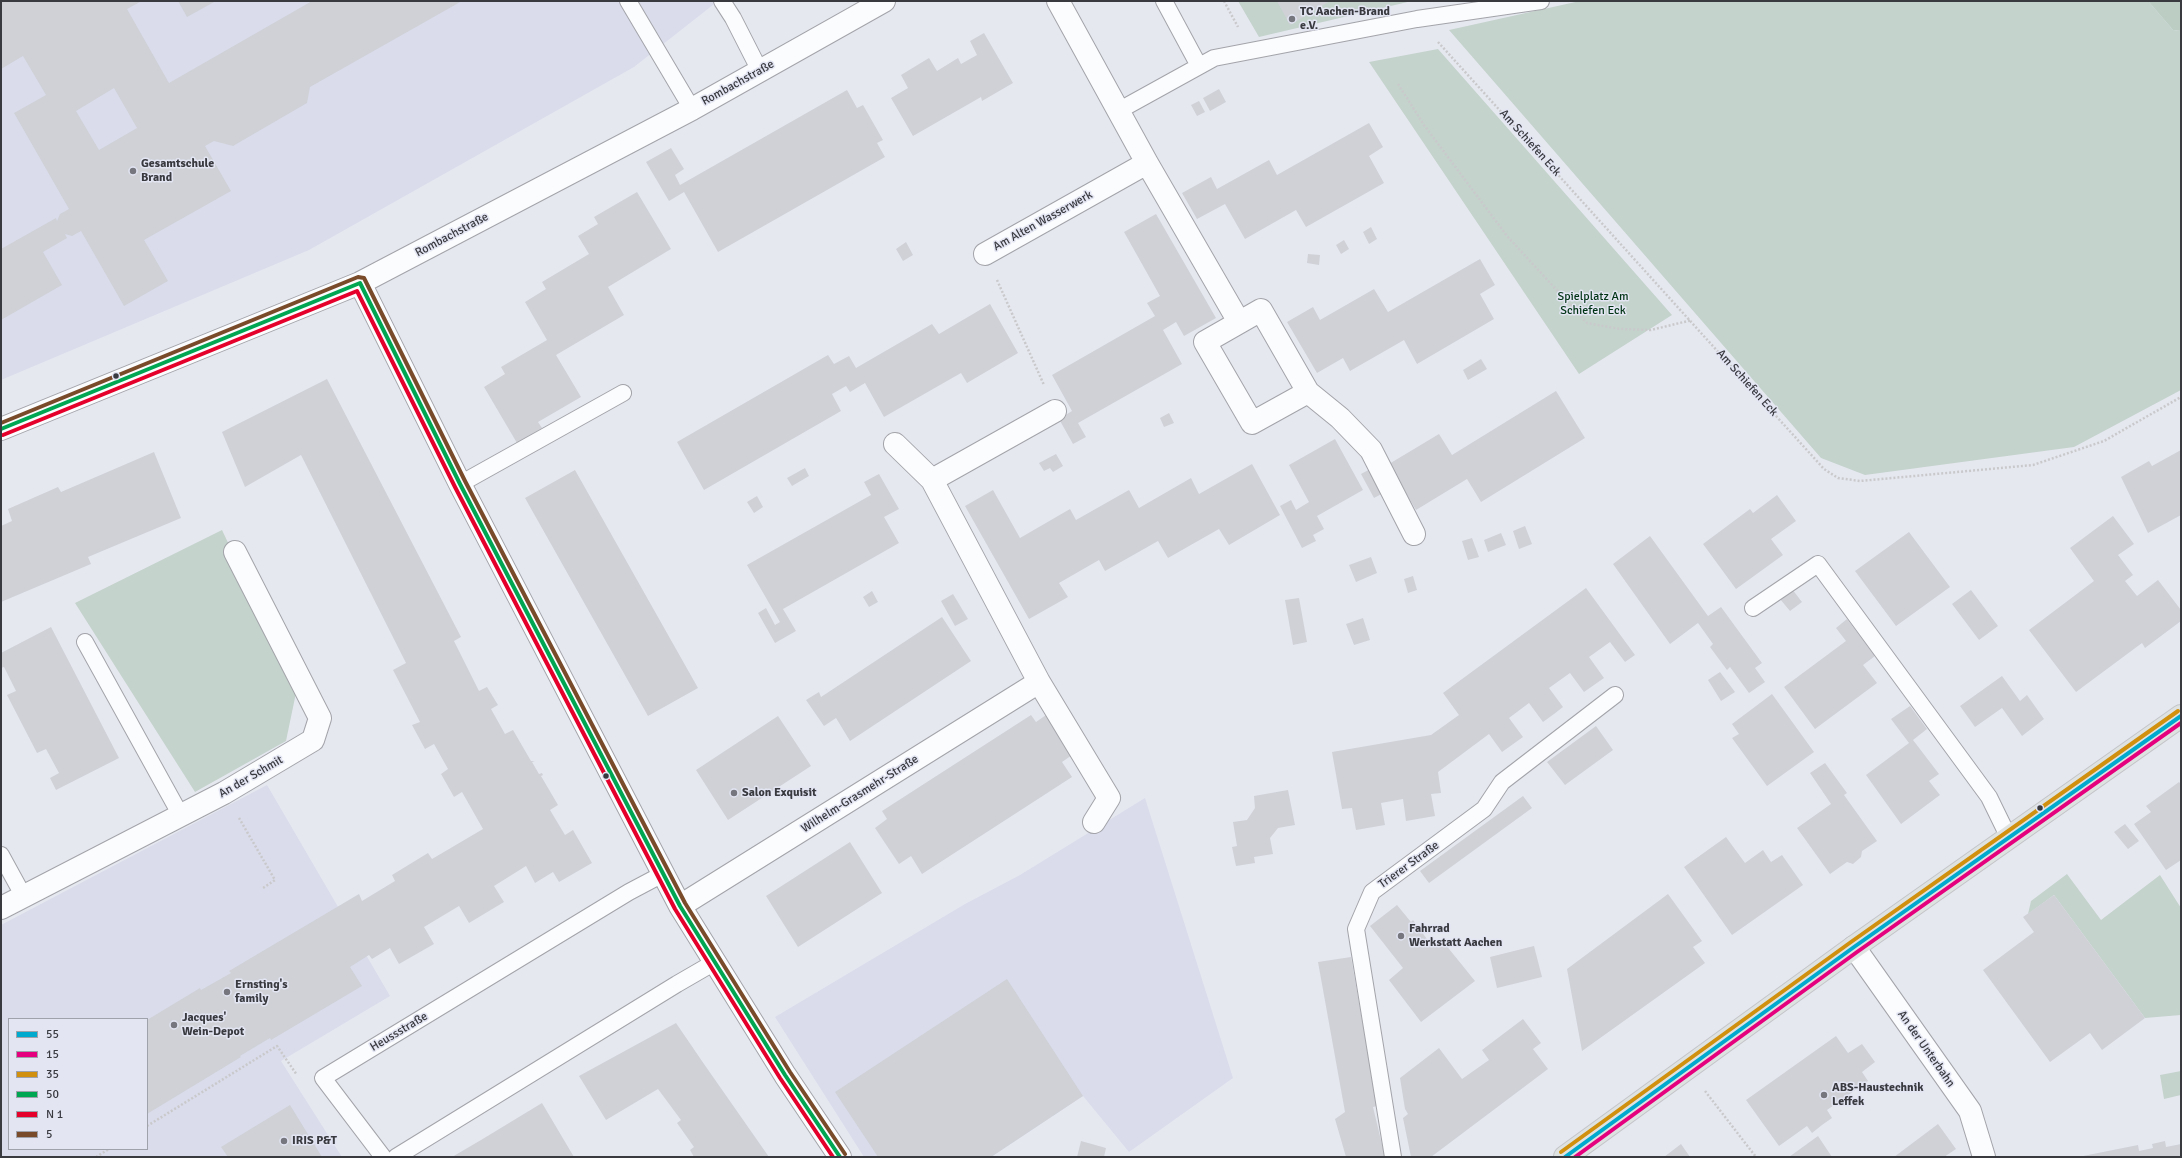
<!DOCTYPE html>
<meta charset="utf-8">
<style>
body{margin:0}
#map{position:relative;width:2182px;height:1158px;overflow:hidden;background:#e6e8f0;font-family:Signika,sans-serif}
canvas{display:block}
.frame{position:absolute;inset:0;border:2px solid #393a40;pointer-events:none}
.legend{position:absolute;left:8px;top:1018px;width:140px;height:132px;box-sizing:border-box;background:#e3e5f3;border:1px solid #9fa1ab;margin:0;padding:5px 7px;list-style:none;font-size:12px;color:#393a40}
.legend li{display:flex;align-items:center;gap:8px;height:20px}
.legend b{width:20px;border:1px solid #9fa1ab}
</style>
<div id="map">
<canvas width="2182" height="1158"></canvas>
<div class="frame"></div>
<ul class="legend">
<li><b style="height:5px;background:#00a9ce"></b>55</li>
<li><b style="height:5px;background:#e5007d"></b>15</li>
<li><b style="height:5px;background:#d1900d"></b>35</li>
<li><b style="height:5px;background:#00a651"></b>50</li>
<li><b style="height:5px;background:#e4002b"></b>N 1</li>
<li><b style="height:5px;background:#7a4b2a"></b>5</li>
</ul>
</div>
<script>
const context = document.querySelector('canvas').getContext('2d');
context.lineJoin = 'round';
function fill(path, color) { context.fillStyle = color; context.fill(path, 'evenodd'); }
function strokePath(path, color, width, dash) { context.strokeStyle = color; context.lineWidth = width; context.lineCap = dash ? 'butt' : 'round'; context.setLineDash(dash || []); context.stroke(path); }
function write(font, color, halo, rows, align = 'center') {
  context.font = font + ' Signika,sans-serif'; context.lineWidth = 3; context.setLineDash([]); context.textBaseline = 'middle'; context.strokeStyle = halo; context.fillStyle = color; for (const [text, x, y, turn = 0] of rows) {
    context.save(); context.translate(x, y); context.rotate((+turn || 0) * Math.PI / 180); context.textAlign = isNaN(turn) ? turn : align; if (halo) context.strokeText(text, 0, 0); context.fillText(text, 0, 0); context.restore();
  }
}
const built = new Path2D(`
 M1 1H718L634 67 309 250 1 380Z
 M267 785 390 996 281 1061 342 1157H1V925ZM9 1019H147V1149H9Z
 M1145 798 1233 1078 1129 1152 1083 1096 991 1157H864L775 1017 965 904 1020 875Z`);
const green = new Path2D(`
 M1238 1H1412L1259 37Z
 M1580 1H2148L2173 30 2181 31V390L2074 447 1865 475 1821 458 1449 30Z
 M1438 49 1672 315 1579 374 1369 62Z
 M222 530 297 688 286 741 195 792 75 603Z
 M2067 874 2101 920 2160 875 2181 908V1015L2145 1018 2054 895 2028 914 2031 901Z
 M2181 1071V1095L2164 1099 2160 1075Z`);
const forest = new Path2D(`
 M2148 1H2181V31L2173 30Z`);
const building = new Path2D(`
 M1 1H142L127 9 169 83 312 1H462L310 87 307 103 233 146 214 141 205 146 231 191 144 240 168 281 124 306 81 231 72 236 65 234 67 238 43 252 62 285 1 320V249L56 218 57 221 60 214 69 209 14 113 46 95 23 56 1 69ZM114 88 137 128 99 150 76 111Z
 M178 1H216L187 17Z
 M1277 1H1330L1290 25Z
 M984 33 1013 83 982 101 981 97 913 136 891 98 908 88 901 75 929 58 937 71 958 58 961 64 977 55 970 41Z
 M1219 89 1226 102 1210 111 1203 98Z
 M847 90 857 108 863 105 883 140 877 143 885 157 718 252 684 192 669 201 646 162 671 148 684 169 675 175 680 185Z
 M1199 101 1205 112 1197 116 1191 105Z
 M1369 123 1383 147 1369 156 1384 183 1306 227 1296 210 1245 239 1225 204 1197 219 1182 193 1211 177 1217 189 1269 160 1277 175Z
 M637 192 671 249 608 287 624 315 556 355 581 397 538 422 542 428 517 443 484 387 505 374 501 367 547 340 525 302 546 289 542 282 589 254 578 236 598 224 594 217Z
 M1156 214 1216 318 1184 336 1176 322 1163 330 1182 364 1078 423 1086 437 1073 444 1059 419 1072 411 1052 375 1155 316 1147 303 1160 296 1124 232Z
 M1371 227 1377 239 1369 244 1363 232Z
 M1344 240 1349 249 1341 254 1336 245Z
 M906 242 913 255 903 261 896 249Z
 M1308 254 1320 255 1319 265 1307 263Z
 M1480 259 1495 285 1480 294 1494 319 1417 364 1404 340 1350 371 1343 358 1317 373 1287 322 1313 307 1320 320 1374 289 1388 312Z
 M990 304 1018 353 967 383 961 373 884 417 865 383 850 392 846 386 832 394 841 411 704 490 677 442 828 355 834 364 849 356 856 368 932 324 939 334Z
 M1481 359 1487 369 1468 380 1463 370Z
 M327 379 461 637 454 641 479 691 487 687 498 705 491 709 505 734 513 730 531 761H535L532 762 539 774 542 773 543 775 541 776 558 805 550 810 565 835 573 830 592 863 559 882 553 872 535 883 526 866 494 886 504 902 469 923 459 906 424 927 434 944 399 964 390 948 372 959 369 955 350 967 362 986 271 1040 270 1038 240 1056 241 1057 147 1114V1020L200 988 201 990 231 973 229 971 359 894 362 901 395 881 392 875 428 853 432 859 483 829 462 792 454 797 441 774 448 769 434 744 425 749 412 725 420 722 393 670 406 663 301 455 245 487 222 432Z
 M1556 391 1585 438 1481 502 1467 479 1416 510 1389 464 1439 434 1452 455Z
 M1169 413 1174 423 1164 427 1160 418Z
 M1335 439 1363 490 1317 516 1324 529 1313 535 1316 541 1302 548 1280 506 1291 500 1296 510 1309 502 1289 465Z
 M2181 450V515L2148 533 2121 477 2149 461 2152 466Z
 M154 452 181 518 88 557 91 564 1 602V526L12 521 8 509 58 487 61 492Z
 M1056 454 1063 466 1053 472 1050 468 1044 471 1039 463Z
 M1252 464 1280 515 1229 545 1219 529 1168 558 1158 541 1105 571 1099 560 1059 583 1068 597 1029 619 965 506 993 490 1020 538 1070 509 1076 520 1129 490 1139 508 1191 478 1199 494Z
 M1374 467 1387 491 1374 498 1361 474Z
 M805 468 809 476 792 486 787 478Z
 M575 470 698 688 648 716 525 498Z
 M879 474 899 509 884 517 899 543 783 609 796 631 775 643 758 613 766 608 775 625 780 622 747 565 871 495 864 482Z
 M1777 495 1796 521 1771 539 1783 555 1736 589 1703 544 1750 509 1753 513Z
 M757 496 763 507 754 513 747 502Z
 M2113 516 2134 544 2118 555 2133 575 2125 581 2137 596 2158 580 2181 610V621L2145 648 2142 643 2076 692 2029 630 2094 581 2070 548Z
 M1525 526 1532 544 1519 549 1513 531Z
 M1909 532 1950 587 1896 626 1855 571Z
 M1501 533 1506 545 1488 552 1484 540Z
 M1650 536 1708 616 1721 607 1762 663 1755 668 1765 682 1749 693 1730 667 1727 670 1710 647 1713 644 1698 623 1670 644 1613 564Z
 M1472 538 1479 557 1468 560 1462 541Z
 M1371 557 1377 573 1356 582 1349 565Z
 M1413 576 1417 590 1408 593 1404 579Z
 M1586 588 1635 655 1625 662 1610 642 1589 657 1604 678 1584 692 1570 673 1549 688 1563 707 1554 714 1543 722 1529 703 1509 718 1523 737 1502 752 1489 734 1438 772 1441 793 1431 794 1435 816 1406 821 1403 799 1381 803 1385 825 1356 830 1352 808 1342 809 1332 752 1431 735 1459 715 1443 693Z
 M1792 589 1802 602 1790 611 1780 599Z
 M1971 590 1998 626 1979 640 1952 604Z
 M872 591 878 602 869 607 863 597Z
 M953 594 968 619 955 626 941 601Z
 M1299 598 1307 642 1293 645 1285 600Z
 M942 617 971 661 850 741 836 718 824 726 806 700 819 692 821 697Z
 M1363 618 1370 640 1354 645 1346 624Z
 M1847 619 1875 656 1863 665 1877 683 1815 729 1784 687 1846 641 1836 628Z
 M51 627 119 758 56 790 50 778 59 773 46 749 37 753 7 695 16 691 4 667 1 668V653Z
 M1720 672 1735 692 1721 701 1708 680Z
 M2002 676 2020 701 2027 695 2044 719 2022 736 2002 708 1975 727 1960 706Z
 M1772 694 1814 752 1767 786 1732 738 1739 734 1732 724Z
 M1910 706 1927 729 1913 740 1939 774 1929 781 1940 795 1901 824 1866 775 1909 743 1891 719Z
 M1049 713 1075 753 1062 762 1072 777 922 874 911 856 899 864 875 828 887 819 882 811 1031 715 1036 722Z
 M778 716 811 766 728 820 696 770Z
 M1596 726 1613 750 1565 785 1547 762Z
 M1825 763 1847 793 1844 795 1877 841 1862 851 1861 857 1853 864 1847 862 1830 874 1797 828 1831 804 1810 773Z
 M2179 782 2181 784V860L2166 870 2134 824 2151 812 2146 806Z
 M1288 790 1295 825 1278 828 1270 838 1273 854 1254 857 1255 863 1236 866 1232 847 1237 846 1233 822 1247 820 1255 808 1254 796Z
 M1523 796 1532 808 1429 883 1420 871Z
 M2125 824 2139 841 2128 849 2114 832Z
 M1726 837 1745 863 1763 850 1771 862 1782 855 1803 885 1732 935 1684 867Z
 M850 842 882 893 798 947 766 896Z
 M1668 894 1702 941 1693 947 1705 963 1582 1051 1567 969Z
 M2054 895 2145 1018 2102 1050 2090 1033 2050 1062 1983 970 2034 932 2023 917Z
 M1397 905 1411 922 1413 920 1432 946 1441 939 1475 981 1421 1022 1389 980 1403 968 1370 926Z
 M1534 946 1542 977 1497 988 1490 957Z
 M1351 957 1377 1106 1373 1107 1385 1157H1346L1335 1119 1345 1112 1318 962Z
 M1007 979 1083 1096 991 1157H878L835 1092Z
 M1523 1019 1541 1043 1533 1049 1548 1069 1431 1157H1411L1403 1118 1408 1114 1405 1109 1400 1078 1439 1048 1462 1079 1489 1060 1482 1050Z
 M676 1023 704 1064 769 1157H694L690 1150 694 1147 677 1123 681 1120 658 1089 606 1120 579 1076Z
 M1836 1036 1848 1053 1862 1044 1875 1062 1862 1072 1868 1081 1827 1110 1832 1118 1822 1125 1812 1133 1807 1126 1779 1146 1746 1100Z
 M542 1103 574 1157H452L481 1140Z
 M290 1105 322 1157H228L221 1147Z
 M1938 1124 1956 1149 1944 1157H1894Z
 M1818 1136 1832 1157H1789Z
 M1081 1141 1106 1148 1104 1157H1077Z
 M2165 1141 2166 1147 2181 1144V1157H2078L2138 1145 2139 1151 2153 1148 2152 1144Z
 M1681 1144 1690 1157H1664Z`);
const path = new Path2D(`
 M1224 1 1238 27
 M1438 42 1824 469 1838 478 1860 481 2033 465 2104 441 2181 397
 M1398 84 1424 125 1507 236 1587 323 1620 329 1651 330 1692 320
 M997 280 1044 385
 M239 818 275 880 263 888
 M1705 1091 1756 1157
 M147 1126 277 1046 297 1075
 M96 1157 109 1149`);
const lane = new Path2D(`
 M628 1 692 109
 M722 1 733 18 760 71
 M1164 1 1199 66
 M1118 111 1214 58 1417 19 1541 1
 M460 484 623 393
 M1753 608 1818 564 1989 797 2009 838
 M85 642 180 814
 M1 855 24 897
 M383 1157 323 1078 629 892 663 874
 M396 1157 677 984 715 962
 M1393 1157 1356 929 1372 892 1484 809 1502 782 1615 695`);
const street = new Path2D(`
 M1058 1 1147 163 1239 322
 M985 254 1147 163
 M360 283 460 484 680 906 785 1075 840 1157
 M1308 392 1252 423 1205 342 1261 310 1308 392 1340 418 1371 450 1414 534
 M1 429 360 283 692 109 884 1
 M895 444 932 480 1039 682 1109 798 1094 822
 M932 480 1055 411
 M680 906 1039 682
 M1 908 224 793 313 740 320 718 235 552
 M1854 947 1970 1111 1984 1157`);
const primary = new Path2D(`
 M1565 1157 1854 947 2181 716`);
const bus1 = new Path2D(`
 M1565 1157 1854 947 2181 716`);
const bus2 = new Path2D(`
 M1575 1157 1857 952 2181 723`);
const bus3 = new Path2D(`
 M1561 1152 1851 942 2178 711`);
const bus4 = new Path2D(`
 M1 429 360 283 460 484 680 906 785 1075 840 1157`);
const bus5 = new Path2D(`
 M3 435 357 291 455 487 675 909 780 1078 833 1157`);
const bus6 = new Path2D(`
 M1 423 358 277 364 278 465 481 685 903 790 1072 845 1154`);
const markers = [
 [1292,19,4,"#76777e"],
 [133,171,4,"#76777e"],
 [116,376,3.5,"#393a40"],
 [606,776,3.5,"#393a40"],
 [734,793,4,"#76777e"],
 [2040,808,3.5,"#393a40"],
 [1401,936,4,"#76777e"],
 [227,992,4,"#76777e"],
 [174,1025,4,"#76777e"],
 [1824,1095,4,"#76777e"],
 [284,1141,4,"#76777e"]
];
const poiNames = [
 ["TC Aachen-Brand",1300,12],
 ["e.V.",1300,26],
 ["Gesamtschule",141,164],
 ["Brand",141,178],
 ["Salon Exquisit",742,793],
 ["Fahrrad",1409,929],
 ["Werkstatt Aachen",1409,943],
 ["Ernsting's",235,985],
 ["family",235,999],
 ["Jacques'",182,1018],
 ["Wein-Depot",182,1032],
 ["ABS-Haustechnik",1832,1088],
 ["Leffek",1832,1102],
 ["IRIS P&T",292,1141]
];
const streetNames = [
 ["Rombachstraße",738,83,-29],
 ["Am Schiefen Eck",1530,143,48],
 ["Am Alten Wasserwerk",1043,221,-29],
 ["Rombachstraße",452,235,-28],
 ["Am Schiefen Eck",1747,383,48],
 ["An der Schmit",251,777,-30],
 ["Wilhelm-Grasmehr-Straße",860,794,-32],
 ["Trierer Straße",1409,865,-36],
 ["Heussstraße",399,1032,-31],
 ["An der Unterbahn",1926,1049,55]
];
const parkNames = [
 ["Spielplatz Am",1593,297],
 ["Schiefen Eck",1593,311]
];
fill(built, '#dadceb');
fill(green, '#c4d3cc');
fill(forest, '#bccec4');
fill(building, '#cfd1d7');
strokePath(lane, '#a3a4aa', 18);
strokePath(street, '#a3a4aa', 24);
strokePath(primary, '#c3c4c8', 24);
strokePath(path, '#c9c9cb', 2.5, [2, 2]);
strokePath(lane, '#fbfcfd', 16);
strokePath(street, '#fbfcfd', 22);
strokePath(primary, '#dee3e1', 22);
strokePath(bus1, '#00a9ce', 4);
strokePath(bus2, '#e5007d', 4);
strokePath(bus3, '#d1900d', 4);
strokePath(bus4, '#00a651', 4);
strokePath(bus5, '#e4002b', 4);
strokePath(bus6, '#7a4b2a', 4);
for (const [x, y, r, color] of markers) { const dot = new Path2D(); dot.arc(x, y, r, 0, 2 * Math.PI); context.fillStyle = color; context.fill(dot); strokePath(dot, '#e3e5f3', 1.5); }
write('bold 12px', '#393a40', '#e3e5f3', poiNames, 'left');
write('12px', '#393a40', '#e3e5f3', streetNames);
write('12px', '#003414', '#e3e5f3', parkNames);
</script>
